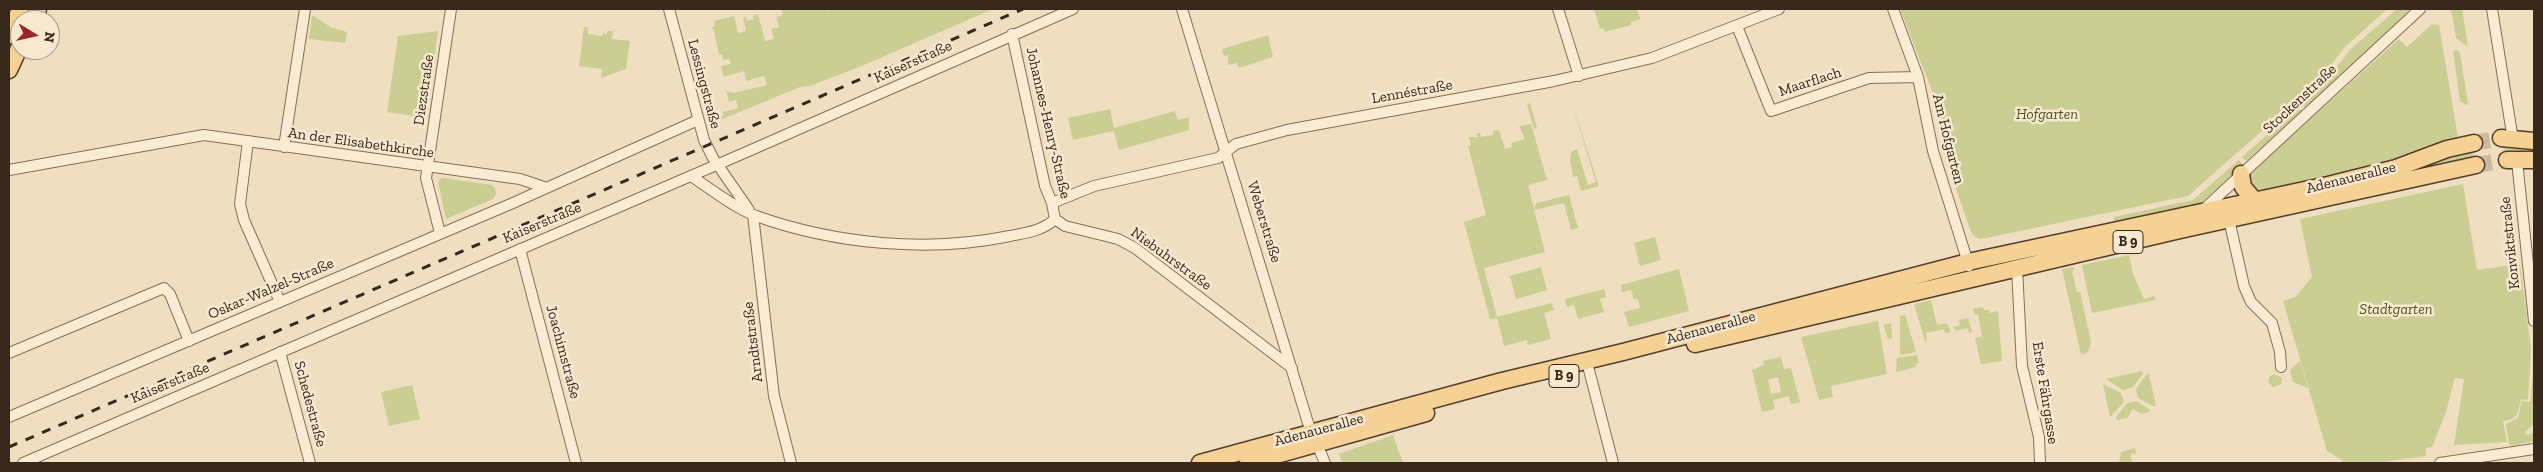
<!DOCTYPE html>
<meta charset="utf-8">
<style>
body{margin:0}
#map{position:relative;width:2543px;height:472px;overflow:hidden;background:#efdec0;font-family:"Zilla Slab",serif}
canvas{display:block}
.frame{position:absolute;inset:0;border:10px solid #38281c;pointer-events:none}
.north{position:absolute;left:10px;top:10px;width:50px;height:50px;box-sizing:border-box;background:#f7e9d0;border:1px solid #ab9c88;border-radius:50%;rotate:99deg;font-size:14px;font-weight:700;line-height:20px;text-align:center;color:#38281c}
.north::after{content:'';display:block;margin:auto;width:18px;height:22px;background:#9a252e;clip-path:polygon(50% 0,100% 100%,50% 72%,0 100%)}
</style>
<div id="map">
<canvas width="2543" height="472"></canvas>
<div class="frame"></div>
<div class="north">N</div>
</div>
<script>
const context = document.querySelector('canvas').getContext('2d');
context.lineJoin = 'round';
function fill(path, color) { context.fillStyle = color; context.fill(path, 'evenodd'); }
function strokePath(path, color, width, dash) { context.strokeStyle = color; context.lineWidth = width; context.lineCap = dash ? 'butt' : 'round'; context.setLineDash(dash || []); context.stroke(path); }
function write(font, color, halo, rows, align = 'center') {
  context.font = font + ' "Zilla Slab",serif'; context.lineWidth = 5; context.setLineDash([]); context.textBaseline = 'middle'; context.strokeStyle = halo; context.fillStyle = color; for (const [text, x, y, turn = 0] of rows) {
    context.save(); context.translate(x, y); context.rotate((+turn || 0) * Math.PI / 180); context.textAlign = isNaN(turn) ? turn : align; if (halo) context.strokeText(text, 0, 0); context.fillText(text, 0, 0); context.restore();
  }
}
const green = new Path2D(`
 M782 9H826L827 11 834 9H993L864 65 810 86 800 87 713 123 712 119 724 115 723 112 738 108 736 100 729 102 726 91 734 93 767 85 764 76 746 81 744 71 724 77 721 66 731 64 729 59 723 60 722 54 719 55 714 30 711 28 715 26 714 21 734 16 738 33 746 31 743 18 746 17 747 21 754 19 753 16 758 14 765 41 774 39 771 29 779 27 776 17 783 15Z
 M1594 9H1636L1641 19 1631 22V25L1605 32 1603 28 1600 29Z
 M1900 9H2387L2344 48 2325 73 2296 101 2188 196 1981 239 1975 237 1971 232 1946 160 1932 91Z
 M2397 9H2409L2404 19 2305 108 2302 104 2324 83 2351 49Z
 M2451 9H2462L2468 47 2456 38Z
 M312 15 332 28 347 32 345 43 309 39Z
 M2432 24 2439 25 2458 138 2423 154 2264 193 2253 192 2248 177 2250 173 2399 39 2407 47Z
 M584 27H588V34L602 36 603 33 607 34V31H613L612 39 630 41 626 69 601 78 602 69 579 66Z
 M438 31 426 118 387 112 398 36Z
 M1268 35 1273 57 1239 68 1237 63 1228 65V55L1224 56 1222 49Z
 M2458 50 2460 53 2468 104 2466 105 2460 101 2453 51Z
 M1570 97 1599 186 1581 191 1577 176 1572 177 1573 174 1570 160 1571 152 1577 149 1588 185 1596 182Z
 M1530 103 1537 128 1534 129 1527 104Z
 M2298 107 2302 111 2246 161 2242 157Z
 M1110 109 1114 128 1175 111 1178 120 1189 117V130L1119 150 1114 131 1073 140 1068 118Z
 M1531 124 1547 180 1528 185 1534 209 1537 203 1569 195 1578 228 1571 230 1564 203 1534 210 1545 252 1484 268 1497 317 1551 303 1554 310 1544 313 1551 339 1528 345 1527 340 1504 346 1497 318 1490 319 1464 222 1486 215 1468 146H1471L1469 137H1478L1477 133H1480L1481 137 1493 135V131L1499 130 1505 149 1512 147 1511 143 1525 139 1519 126Z
 M2503 145 2534 146V155L2505 154Z
 M2471 150 2475 158 2403 177 2401 169Z
 M2239 160 2243 165 2202 202 2193 207 2114 222V217L2193 200Z
 M444 178 491 185 495 188 496 194 493 199 446 219 438 183 440 179Z
 M2463 184 2477 270 2520 264 2531 349 2528 400 2521 399C2518 412 2518 420 2503 421L2507 442 2454 445 2464 379 2455 378 2446 412 2432 447 2426 448V456L2375 463H2342V460L2327 451 2283 301 2295 297 2312 277 2300 219Z
 M1655 237 1661 260 1640 266 1634 243Z
 M2129 255 2133 274 2144 299 2154 296 2156 300 2092 313 2082 265Z
 M1541 267 1547 290 1516 299 1510 276Z
 M2074 267V271L2072 272 2077 292H2080L2091 342 2088 352 2081 355 2062 269Z
 M1679 269 1689 311 1629 327 1624 312 1640 308 1638 299H1634L1631 290 1622 292 1621 285Z
 M1604 289 1606 297 1600 299 1604 312 1578 319 1574 305 1567 307 1565 299Z
 M1931 300 1937 325 1947 323 1951 332 1945 333 1944 329 1926 333 1927 341H1925L1914 304Z
 M1983 307 1984 310H1989L1990 313 1998 311 2002 361 1981 364 1975 338 1982 336 1978 314 1975 315 1973 309Z
 M1905 315 1916 352 1900 355V316Z
 M1968 318 1972 332 1969 333 1968 328 1955 331 1954 327 1960 325 1959 320Z
 M1878 321 1887 374 1831 386 1833 397 1819 400 1801 337Z
 M1891 323 1892 338 1888 339 1883 325Z
 M1917 355 1919 363 1916 364V367L1896 372 1897 358Z
 M1781 357 1784 369 1791 368 1800 402 1791 404 1789 396 1773 400 1775 409 1762 412 1752 370 1764 365 1763 361ZM1778 377 1781 392 1771 394 1768 380Z
 M2300 361 2308 388 2293 382 2290 370Z
 M2534 366V424L2525 432 2528 435 2534 432V441L2512 446 2509 444 2506 424 2518 418 2522 401 2530 402Z
 M2142 371 2143 374 2133 387 2123 390 2106 379Z
 M2149 374 2156 406H2153L2138 398 2136 389 2146 375Z
 M2274 374 2282 378 2281 384 2273 387 2268 382 2270 376Z
 M2103 384 2121 393 2124 402 2110 417Z
 M412 385 420 419 389 426 381 392Z
 M2137 401 2151 411 2142 414 2133 409 2127 418 2117 420 2116 417 2126 404Z
 M1393 435 1403 463H1342L1339 454Z
 M2135 448 2136 454 2132 453 2130 456 2133 463H2119L2121 452Z`);
const primaryTunnel = new Path2D(`
 M2474 143 2501 138
 M2476 165 2507 160`);
const street = new Path2D(`
 M669 9 704 140 713 158 749 210
 M1182 9 1308 423 1325 463
 M1558 9 1579 76
 M1893 9 1918 77 1933 151 1969 266
 M2492 9 2513 140
 M1737 26 1771 111 1869 78 1918 77
 M1012 34 1045 186 1052 203 1055 219
 M248 141 240 204 244 220 280 302
 M284 147 305 9
 M2517 161 2534 321
 M9 170 204 135 520 179 544 187
 M691 176C711 189 733 207 756 216 835 244 927 253 1010 236 1025 233 1043 231 1055 219
 M1052 203 1094 186 1218 158 1236 144 1287 130 1554 81 1652 58 1779 9
 M2202 211 2420 9
 M753 215 774 396 791 463
 M2228 215 2244 286 2251 302 2272 323 2280 352 2281 367
 M1055 219 1065 226 1118 239 1135 248 1292 368
 M440 233 426 178 451 9
 M520 249 576 463
 M2017 268 2022 366 2039 437 2040 463
 M280 352 310 463
 M9 353 164 288 170 294 189 341
 M1589 370 1613 463
 M9 417 513 203 698 120
 M23 463 735 157 1073 9
 M2440 463 2534 449`);
const primary = new Path2D(`
 M33 20 38 9
 M9 35 20 9
 M9 70 20 46
 M2501 138 2534 141
 M2507 160H2534
 M2241 174 2243 187 2255 201
 M1695 344 2180 230 2476 165
 M1200 463 1502 381 1623 352 1968 262 2328 185 2396 168 2447 149 2474 143
 M1248 463 1426 413`);
const rail = new Path2D(`
 M9 447 1023 9`);
const shields = [
 [2128,242,30],
 [1564,376,30]
];
const shieldNames = [
 ["B 9",2128,242],
 ["B 9",1564,376]
];
const streetNames = [
 ["Kaiserstraße",913,62,-24],
 ["Maarflach",1810,82,-18],
 ["Lessingstraße",704,84,75],
 ["Diezstraße",424,90,-82],
 ["Lennéstraße",1412,92,-10],
 ["Stockenstraße",2300,99,-43],
 ["Johannes-Henry-Straße",1048,123,77],
 ["Am Hofgarten",1948,139,76],
 ["An der Elisabethkirche",361,143,8],
 ["Adenauerallee",2351,178,-14],
 ["Weberstraße",1264,222,73],
 ["Kaiserstraße",542,223,-23],
 ["Konviktstraße",2510,243,-96],
 ["Niebuhrstraße",1171,259,36],
 ["Oskar-Walzel-Straße",271,289,-23],
 ["Adenauerallee",1711,328,-15],
 ["Arndtstraße",753,342,-97],
 ["Joachimstraße",563,352,75],
 ["Kaiserstraße",170,383,-23],
 ["Erste Fährgasse",2045,393,81],
 ["Schedestraße",310,404,75],
 ["Adenauerallee",1319,430,-15]
];
const parkNames = [
 ["Hofgarten",2047,115],
 ["Stadtgarten",2396,310]
];
fill(green, '#cbce93');
strokePath(primaryTunnel, '#caba9f', 16, [16, 8]);
strokePath(street, '#896e57', 12);
strokePath(primary, '#563d2c', 19);
strokePath(street, '#faecd3', 10);
strokePath(primary, '#f5d196', 16);
strokePath(rail, '#38281c', 3, [9, 9]);
for (const [x, y, w] of shields) { const box = new Path2D(); box.roundRect(x - w / 2, y - 11.5, w, 23, 4); context.fillStyle = '#f7e9d0'; context.fill(box); strokePath(box, '#38281c', 1); }
write('bold 14px', '#38281c', null, shieldNames);
write('15px', '#38281c', '#f7e9d0', streetNames);
write('italic 15px', '#4c5522', '#f7e9d0', parkNames);
</script>
